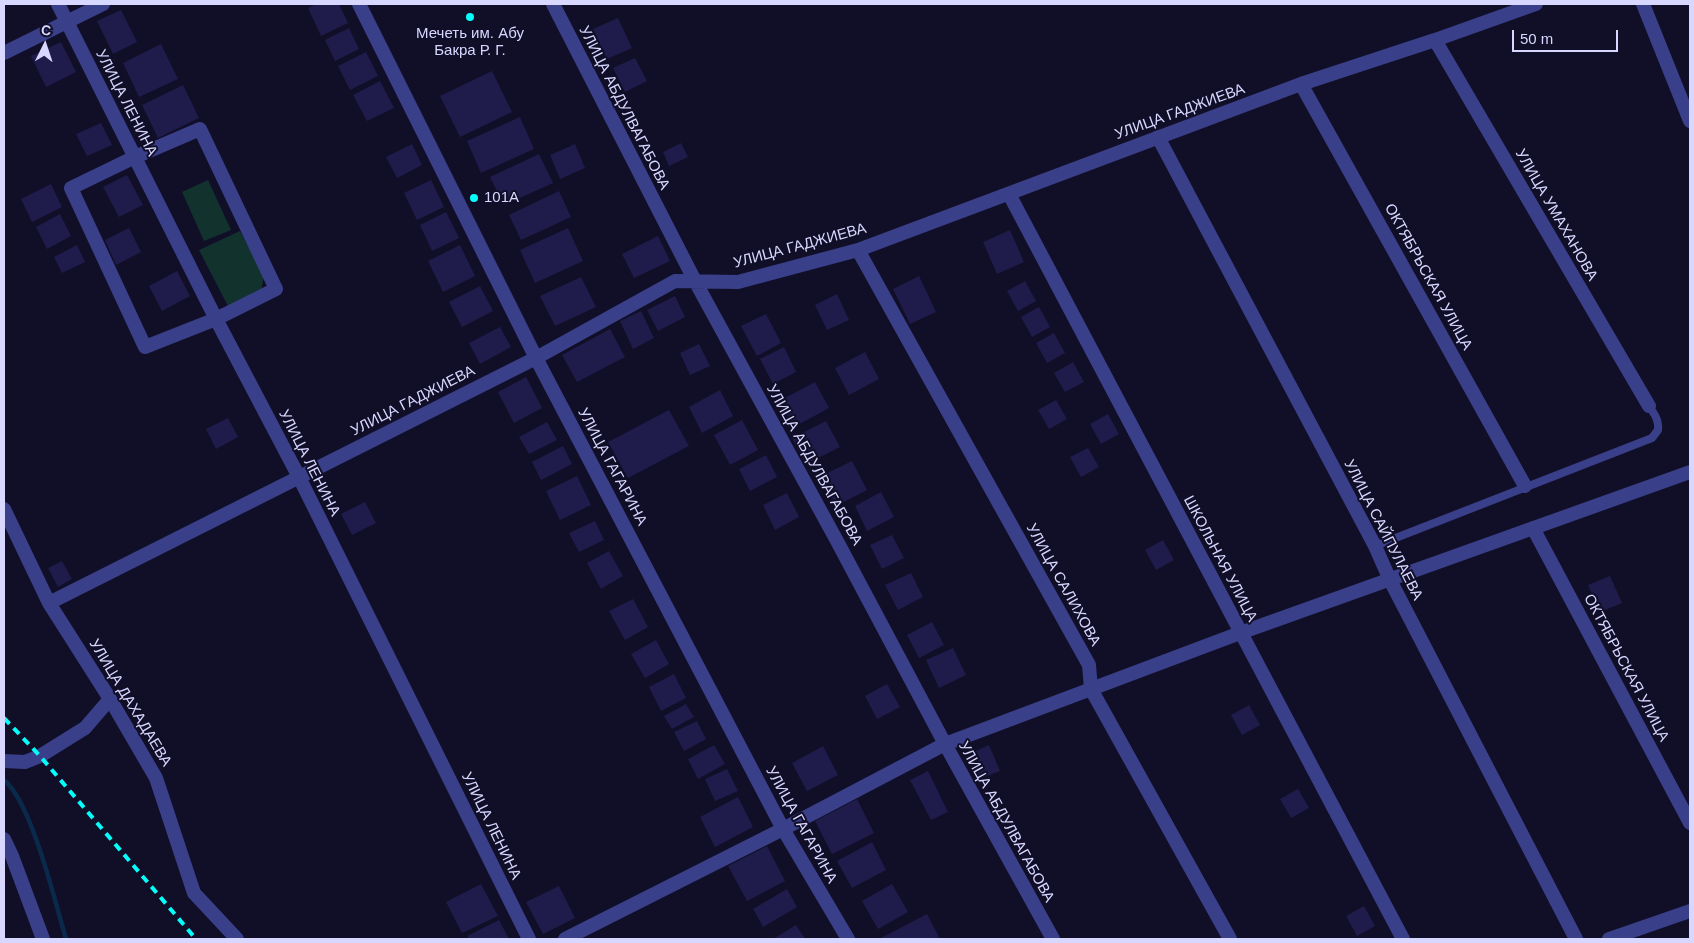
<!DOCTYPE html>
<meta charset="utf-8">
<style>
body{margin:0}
#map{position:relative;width:1694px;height:943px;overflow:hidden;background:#110f28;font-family:Helvetica,sans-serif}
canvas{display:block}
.frame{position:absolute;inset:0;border:5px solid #d7d7ff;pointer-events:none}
.north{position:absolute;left:20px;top:20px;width:50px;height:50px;-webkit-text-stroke:4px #110f28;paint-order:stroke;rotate:4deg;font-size:14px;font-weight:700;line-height:20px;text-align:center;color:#d7d7ff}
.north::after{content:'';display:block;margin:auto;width:18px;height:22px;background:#d7d7ff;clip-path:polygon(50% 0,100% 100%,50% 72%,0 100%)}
.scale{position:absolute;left:1512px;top:30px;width:106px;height:22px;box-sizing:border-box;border:2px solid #d7d7ff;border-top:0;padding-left:6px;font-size:15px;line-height:18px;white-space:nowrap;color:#d7d7ff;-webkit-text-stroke:4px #110f28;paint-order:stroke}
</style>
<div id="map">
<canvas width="1694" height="943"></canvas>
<div class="frame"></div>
<div class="north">С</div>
<div class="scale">50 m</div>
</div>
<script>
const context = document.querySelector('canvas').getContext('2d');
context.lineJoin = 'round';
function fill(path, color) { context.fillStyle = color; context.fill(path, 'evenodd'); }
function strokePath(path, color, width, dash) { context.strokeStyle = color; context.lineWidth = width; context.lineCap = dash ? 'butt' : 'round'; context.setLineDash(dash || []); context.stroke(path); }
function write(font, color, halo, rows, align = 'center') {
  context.font = font + ' Helvetica,sans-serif'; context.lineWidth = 4; context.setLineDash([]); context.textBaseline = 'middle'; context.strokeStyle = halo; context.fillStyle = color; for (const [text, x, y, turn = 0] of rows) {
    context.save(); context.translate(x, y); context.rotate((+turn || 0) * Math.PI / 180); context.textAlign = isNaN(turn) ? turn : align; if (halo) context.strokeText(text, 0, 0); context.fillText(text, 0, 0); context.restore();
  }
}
const green = new Path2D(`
 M208 180 231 230 204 241 182 192Z
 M240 231 264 275 261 292 229 308 199 250Z`);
const stream = new Path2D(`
 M4 780C32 803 55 902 66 939`);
const building = new Path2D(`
 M316 4H339L348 23 321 36 308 8Z
 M121 10 137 42 113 54 97 21Z
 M618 18 632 48 607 59 593 29Z
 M349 28 359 49 335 61 325 40Z
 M61 42 76 72 46 87 31 56Z
 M161 44 178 79 139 97 123 63Z
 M366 52 378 76 350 90 338 66Z
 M635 58 647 81 625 92 613 68Z
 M492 71 512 112 460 137 440 96Z
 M380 81 394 108 367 121 353 95Z
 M183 85 199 118 158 138 142 105Z
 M520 117 534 149 481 173 467 141Z
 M101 123 112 145 87 156 76 134Z
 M681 143 688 157 669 166 663 152Z
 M412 144 422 165 397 178 386 157Z
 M575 144 585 168 560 179 550 155Z
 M539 154 553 183 504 205 490 177Z
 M127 175 143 205 119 217 103 187Z
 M431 180 444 207 417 220 404 193Z
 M51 184 62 207 32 222 21 199Z
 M559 191 571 217 521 240 509 215Z
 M446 212 459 238 432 251 420 225Z
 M60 214 71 236 47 249 36 227Z
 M129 228 141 252 116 265 105 240Z
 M568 228 583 261 535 283 520 250Z
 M1010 230 1024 262 997 274 983 242Z
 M658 236 670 261 634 278 622 254Z
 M77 245 85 262 62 273 54 257Z
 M460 245 475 276 443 292 428 261Z
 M177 271 190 296 162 311 149 286Z
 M919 276 936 312 910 324 893 289Z
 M581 277 596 307 555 326 540 296Z
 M1025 281 1036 301 1018 311 1007 291Z
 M480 286 493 311 462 327 449 302Z
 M837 294 849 320 827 330 815 305Z
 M675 296 685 317 658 331 647 310Z
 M1039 307 1050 327 1032 337 1021 317Z
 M641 311 654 338 633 349 620 321Z
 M766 314 781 343 757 356 741 326Z
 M500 327 511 347 480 364 469 343Z
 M610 329 625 357 577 382 562 355Z
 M1054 333 1065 353 1047 363 1036 343Z
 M699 344 710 366 690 375 680 353Z
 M784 347 796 372 773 384 760 359Z
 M865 352 879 379 849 395 835 368Z
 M1073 362 1084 382 1065 392 1054 373Z
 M526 377 542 408 514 423 498 392Z
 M815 382 829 408 794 427 779 401Z
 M720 390 733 416 702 433 689 407Z
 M1056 400 1067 419 1049 429 1038 410Z
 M669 410 689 446 628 478 608 442Z
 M1108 414 1119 434 1101 444 1090 424Z
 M228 418 238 437 216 449 206 429Z
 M742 420 758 450 730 465 714 435Z
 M826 421 840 447 806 464 792 438Z
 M547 422 557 440 529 454 519 437Z
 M563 446 572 464 541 480 532 462Z
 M1088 448 1099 467 1081 477 1070 457Z
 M766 455 777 477 750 491 739 469Z
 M852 461 867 490 836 506 821 476Z
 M577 476 591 505 560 520 546 491Z
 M881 492 894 517 867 531 855 506Z
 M787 493 799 517 775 530 763 505Z
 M365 502 376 523 352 535 341 514Z
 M595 521 604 540 579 552 569 533Z
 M892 535 904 558 882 569 870 545Z
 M1163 540 1174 560 1156 570 1145 550Z
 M609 551 623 576 601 589 587 563Z
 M62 561 72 579 58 587 48 568Z
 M911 573 923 597 898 610 885 585Z
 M1610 576 1622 603 1600 612 1588 585Z
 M633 599 648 627 625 640 609 611Z
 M932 622 944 645 919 658 907 635Z
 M656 640 669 664 645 678 631 654Z
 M953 648 966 675 939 688 926 660Z
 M674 674 686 698 661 711 649 687Z
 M887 684 900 707 877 719 865 696Z
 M686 704 694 717 672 729 664 716Z
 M1249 705 1260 725 1242 735 1231 715Z
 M697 721 706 739 684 751 674 732Z
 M714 745 725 764 698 779 688 759Z
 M989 745 1000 771 977 780 967 755Z
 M823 746 838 775 807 791 792 763Z
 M727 769 738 791 715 801 705 779Z
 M928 771 948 812 931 820 910 780Z
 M1298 789 1309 808 1291 818 1280 799Z
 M738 797 753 827 715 847 700 817Z
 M857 799 874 833 832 854 815 821Z
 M872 842 886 870 852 888 837 861Z
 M767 846 785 881 747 901 728 866Z
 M481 884 498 916 462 933 446 902Z
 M892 884 908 912 878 929 862 901Z
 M559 886 575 918 543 934 526 902Z
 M787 889 797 907 763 927 753 909Z
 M1364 906 1375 926 1357 936 1346 916Z
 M927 914 940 939H879Z
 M499 920 509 939H469L467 936Z
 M796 925 805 939H773Z`);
const service = new Path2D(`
 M1375 546 1652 438 1658 430C1659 420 1655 415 1649 406`);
const minor = new Path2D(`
 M58 4 216 319 299 477 529 939
 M553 4 695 281 837 541 945 744 1053 939
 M1643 4 1690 121
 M1435 40 1649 406
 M4 53 103 4
 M1301 84 1525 486
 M200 129 276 289 216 319 145 347 71 188 135 157Z
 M1158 137 1375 546 1390 580 1576 939
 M1009 194 1403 939
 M858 250 1089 665 1091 689 1230 939
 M4 509 49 603 110 699 156 778 194 893 237 939
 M1533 528 1690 823
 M49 603 536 358 675 281 738 282 858 250 1301 84 1435 40 1536 4
 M4 761 25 762 40 756 85 728 110 699
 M4 839 12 856 43 939
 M565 939 783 829 945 744 1240 633 1690 472
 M1609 939 1690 911`);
const tertiary = new Path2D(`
 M359 4 536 358 783 829 848 939`);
const rail = new Path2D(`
 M4 718 40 756 196 939`);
const markers = [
 [470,17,5,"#03fffb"],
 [474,198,5,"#03fffb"]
];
const poiNames = [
 ["Мечеть им. Абу",470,34],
 ["Бакра Р. Г.",470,51],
 ["101А",484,198,"left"]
];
const streetNames = [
 ["УЛИЦА ЛЕНИНА",126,103,63],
 ["УЛИЦА АБДУЛВАГАБОВА",624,108,63],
 ["УЛИЦА ГАДЖИЕВА",1180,112,-20],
 ["УЛИЦА УМАХАНОВА",1556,215,60],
 ["УЛИЦА ГАДЖИЕВА",800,246,-15],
 ["ОКТЯБРЬСКАЯ УЛИЦА",1428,277,61],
 ["УЛИЦА ГАДЖИЕВА",413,401,-27],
 ["УЛИЦА ЛЕНИНА",309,463,63],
 ["УЛИЦА АБДУЛВАГАБОВА",814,465,61],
 ["УЛИЦА ГАГАРИНА",612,467,62],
 ["УЛИЦА САЙПУЛАЕВА",1383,530,63],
 ["ШКОЛЬНАЯ УЛИЦА",1220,559,62],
 ["УЛИЦА САЛИХОВА",1063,585,61],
 ["ОКТЯБРЬСКАЯ УЛИЦА",1626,668,62],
 ["УЛИЦА ДАХАДАЕВА",130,703,59],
 ["УЛИЦА АБДУЛВАГАБОВА",1006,822,61],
 ["УЛИЦА ГАГАРИНА",801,825,61],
 ["УЛИЦА ЛЕНИНА",491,826,64]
];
fill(green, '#12322e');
strokePath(stream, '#0b2a4b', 4.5);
fill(building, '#1f1b4a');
strokePath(service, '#393f88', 8);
strokePath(minor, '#393f88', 14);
strokePath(tertiary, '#393f88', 14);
strokePath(rail, '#03fffb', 4, [8, 6]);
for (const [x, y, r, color] of markers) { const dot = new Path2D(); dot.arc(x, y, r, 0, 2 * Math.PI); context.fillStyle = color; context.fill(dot); strokePath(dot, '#110f28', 2); }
write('15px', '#d7d7ff', '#110f28', poiNames);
write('15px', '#d7d7ff', '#110f28', streetNames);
</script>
